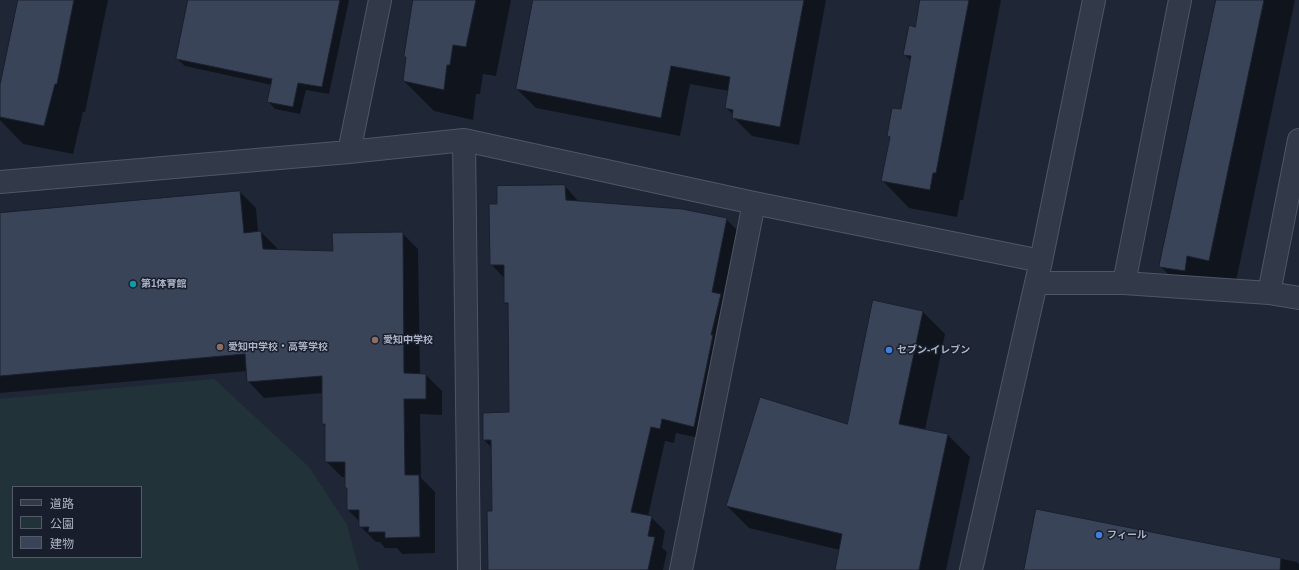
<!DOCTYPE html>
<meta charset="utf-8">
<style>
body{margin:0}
#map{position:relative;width:1299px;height:570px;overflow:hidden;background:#1f2737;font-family:Arial,"Noto Sans JP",sans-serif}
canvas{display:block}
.legend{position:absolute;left:12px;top:486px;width:130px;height:72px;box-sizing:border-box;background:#181e2c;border:1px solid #535a69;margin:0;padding:5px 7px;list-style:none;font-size:12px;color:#acb3c5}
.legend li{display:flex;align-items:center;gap:8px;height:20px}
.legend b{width:20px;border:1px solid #535a69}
</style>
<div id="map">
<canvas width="1299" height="570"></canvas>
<ul class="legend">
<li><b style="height:5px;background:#323948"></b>道路</li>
<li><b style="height:11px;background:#213338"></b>公園</li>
<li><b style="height:11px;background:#3a4458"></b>建物</li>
</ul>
</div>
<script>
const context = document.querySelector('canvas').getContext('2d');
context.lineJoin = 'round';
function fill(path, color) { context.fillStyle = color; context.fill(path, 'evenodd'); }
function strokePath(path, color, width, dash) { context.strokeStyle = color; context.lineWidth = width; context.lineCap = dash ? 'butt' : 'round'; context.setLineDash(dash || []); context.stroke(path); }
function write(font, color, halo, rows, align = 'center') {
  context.font = font + ' Arial,"Noto Sans JP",sans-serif'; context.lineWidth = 3; context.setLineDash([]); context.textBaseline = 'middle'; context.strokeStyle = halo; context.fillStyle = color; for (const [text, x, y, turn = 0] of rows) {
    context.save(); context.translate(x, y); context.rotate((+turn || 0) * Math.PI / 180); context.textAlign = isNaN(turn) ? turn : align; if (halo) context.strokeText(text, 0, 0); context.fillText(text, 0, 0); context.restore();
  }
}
const green = new Path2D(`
 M214 379 309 467 347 525 359 570H0V399ZM13 487H141V557H13Z`);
const shadow = new Path2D(`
 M19 0H108L85 112H83L73 154 23 144 0 120V90Z
 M189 0H349L329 94 306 90 300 114 275 109 268 101 272 85 185 66 177 59Z
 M414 0H511L496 76 483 74 480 94H476L473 120 434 111 404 81 407 58 405 56Z
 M534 0H826L799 145 752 136 733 117 734 115 726 108 729 91 690 84 680 136 536 108 517 89Z
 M921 0H1001L963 200H960L957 217 909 208 882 180 890 138 888 136 901 111 911 61 904 54 916 28Z
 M1217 0H1295L1235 286 1186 292 1160 266Z
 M565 186 579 202 726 219 740 233 708 440 676 433 674 443 665 441 648 516 651 517 665 531 662 548 667 552 663 570H488L493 512 492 448 484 440 510 413 509 306 505 303V279L491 264 498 205V187Z
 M240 192 256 208 258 232H261L277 248V251L334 252 402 233 418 249 420 375H426L442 391V415L420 414 421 478 435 492V553L402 554 397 548H385L380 542H376L360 526V522L348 510V490L346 488V477H342L326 461V427L323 424V393L264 398 248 381 247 371 0 393V214Z
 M923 312 945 334 925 430 948 435 970 457 946 570H836L840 550 749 528 727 506 847 426Z
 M1037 510 1297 562 1299 564V570H1025Z`);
const building = new Path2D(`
 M18 0H74L57 84H55L44 126 0 117V85Z
 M188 0H340L322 87 298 83 293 107 267 102 272 79 176 59Z
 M413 0H476L466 47 453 45 450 65H447L444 90 403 81 406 57H404Z
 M533 0H804L780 127 732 118 733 110 725 108 730 77 671 66 661 118 516 89Z
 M920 0H969L936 173H933L930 190 881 181 890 137 887 136 892 108 901 109 911 56 903 55 909 25 915 27Z
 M1216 0H1264L1209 261 1187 256 1185 271 1159 267Z
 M565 185 566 200 682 209 727 218 712 292 721 294 711 335H713L694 427 662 419 660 429 651 427 631 512 652 516 648 536 655 537 648 570H488L487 511H492L491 440H483V413L509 412 508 303H504V265H490L489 204H497V186Z
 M240 191 244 233 261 231 263 249 333 251 332 233 403 232 404 373 426 374V399H404L405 475H419L420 537 385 538V532H368L369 527H359V510H347V488H345V462H325V424H322V376L247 382 245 354 0 376V213Z
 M873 300 923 311 899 424 948 434 919 570H835L842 534 726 506 760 397 847 424Z
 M1036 509 1281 558 1280 570H1024Z`);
const minor = new Path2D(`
 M464 140 469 570
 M349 152 380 0
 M0 182 349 152 464 140 754 203 1041 261
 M1036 283H1124L1269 293 1299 298
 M1124 283 1180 0
 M1269 293 1299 140
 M681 570 754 203
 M971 570 1041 261 1094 0`);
const markers = [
 [133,284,4,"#0f9aa8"],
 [375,340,4,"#8d6e63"],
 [220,347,4,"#8d6e63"],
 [889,350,4,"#3f7fe0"],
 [1099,535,4,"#3f7fe0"]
];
const poiNames = [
 ["第1体育館",141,284],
 ["愛知中学校",383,340],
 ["愛知中学校・高等学校",228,347],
 ["セブン-イレブン",897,350],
 ["フィール",1107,535]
];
fill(green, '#213338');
fill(shadow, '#0007');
fill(building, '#3a4458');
strokePath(building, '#1a202e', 1);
strokePath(minor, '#505666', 24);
strokePath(minor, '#323948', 22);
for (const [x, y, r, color] of markers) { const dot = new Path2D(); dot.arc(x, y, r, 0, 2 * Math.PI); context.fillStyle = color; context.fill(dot); strokePath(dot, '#181e2c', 1.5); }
write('bold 10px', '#acb3c5', '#181e2c', poiNames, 'left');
</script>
